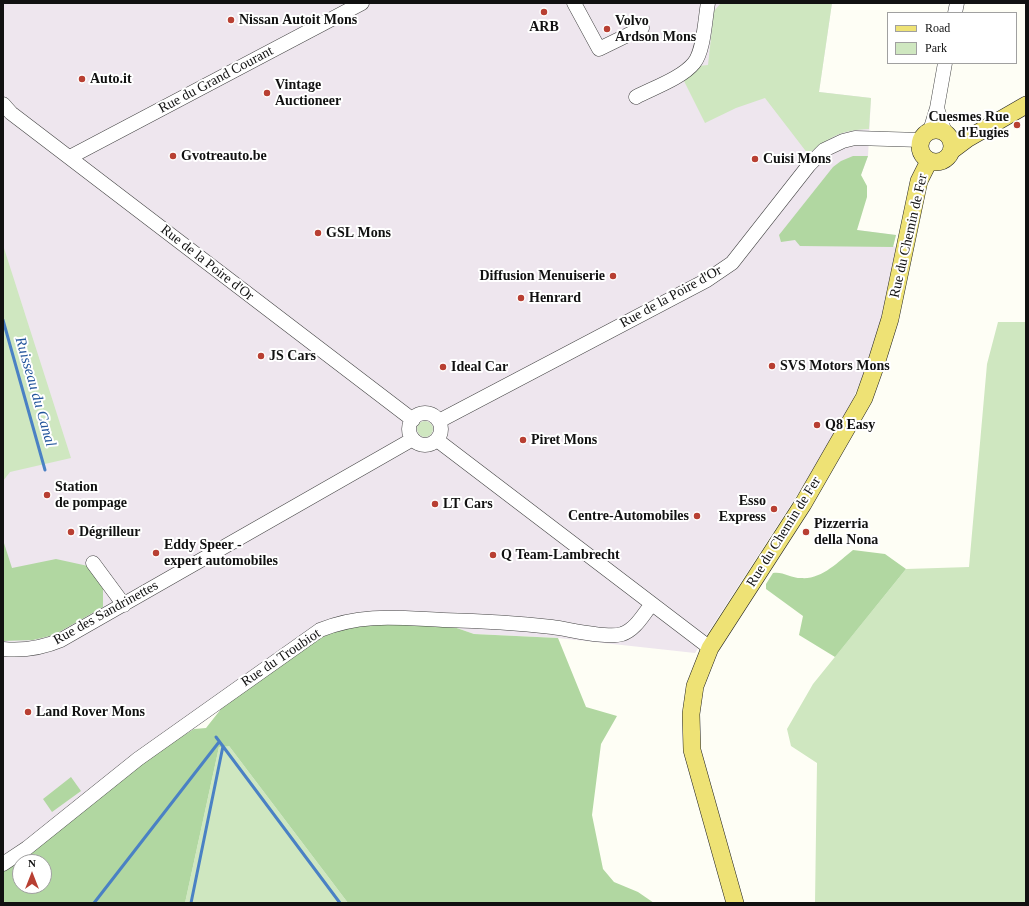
<!DOCTYPE html>
<meta charset="utf-8">
<style>
body{margin:0}
#map{position:relative;width:1029px;height:906px;overflow:hidden;background:#fefef5;font-family:"Times New Roman",serif}
canvas{display:block}
.frame{position:absolute;inset:0;border:4px solid #111;pointer-events:none}
.legend{position:absolute;left:887px;top:12px;width:130px;height:52px;box-sizing:border-box;background:#fff;border:1px solid #a0a0a0;margin:0;padding:5px 7px;list-style:none;font-size:12px;color:#111}
.legend li{display:flex;align-items:center;gap:8px;height:20px}
.legend b{width:20px;border:1px solid #a0a0a0}
.north{position:absolute;left:12px;top:854px;width:40px;height:40px;box-sizing:border-box;background:#fff;border:1px solid #a0a0a0;border-radius:50%;rotate:0deg;font-size:11px;font-weight:700;line-height:16px;text-align:center;color:#111}
.north::after{content:'';display:block;margin:auto;width:14px;height:18px;background:#b83f32;clip-path:polygon(50% 0,100% 100%,50% 72%,0 100%)}
</style>
<div id="map">
<canvas width="1029" height="906"></canvas>
<div class="frame"></div>
<ul class="legend">
<li><b style="height:5px;background:#eee275"></b>Road</li>
<li><b style="height:11px;background:#cfe7c0"></b>Park</li>
</ul>
<div class="north">N</div>
</div>
<script>
const context = document.querySelector('canvas').getContext('2d');
context.lineJoin = 'round';
function fill(path, color) { context.fillStyle = color; context.fill(path, 'evenodd'); }
function strokePath(path, color, width, dash) { context.strokeStyle = color; context.lineWidth = width; context.lineCap = dash ? 'butt' : 'round'; context.setLineDash(dash || []); context.stroke(path); }
function write(font, color, halo, rows, align = 'center') {
  context.font = font + ' "Times New Roman",serif'; context.lineWidth = 4; context.setLineDash([]); context.textBaseline = 'middle'; context.strokeStyle = halo; context.fillStyle = color; for (const [text, x, y, turn = 0] of rows) {
    context.save(); context.translate(x, y); context.rotate((+turn || 0) * Math.PI / 180); context.textAlign = isNaN(turn) ? turn : align; if (halo) context.strokeText(text, 0, 0); context.fillText(text, 0, 0); context.restore();
  }
}
const industrial = new Path2D(`
 M3 3H832L819 92 871 98 868 156 861 175 857 230 896 235 893 246 898 247 882 318 867 366 852 401 827 449 695 653 558 638 474 634 448 625 272 672 194 729 144 760 3 872Z`);
const green = new Path2D(`
 M721 3H832L819 92 871 98 869 129C841 130 830 137 808 154L765 98 736 108 705 123 684 81 698 66 708 65 714 11Z
 M3 245 71 458 10 472 3 481Z
 M998 322H1026V903H815L817 763 791 746 787 729 813 684 906 569 969 567 987 364Z
 M417 429a8 8 0 1 1 16 0a8 8 0 1 1-16 0Z
 M210 734 229 746 348 903H185L219 747Z`);
const forest = new Path2D(`
 M853 156H868L861 175 867 186V197L857 230 896 235 893 247 800 246 795 240 781 242 779 235 833 167 841 161Z
 M3 540 12 568 56 559 88 566 103 588V607L54 635 33 640 3 641Z
 M853 550 885 554 906 569 835 657 799 635 803 616 766 589V584L773 573C782 571 791 578 801 578 821 580 838 562 853 550Z
 M373 623 448 625 474 634 558 638 586 707 617 716 601 744 592 815 603 869 614 882 638 892 654 903H348L229 746 219 747 185 903H3V872L144 760 194 729 206 728 221 709 308 644 338 630ZM20 862H44V886H20Z
 M71 777 81 791 52 812 43 799Z`);
const stream = new Path2D(`
 M3 320 45 470
 M216 737 340 903
 M94 903 219 742
 M191 903 223 746`);
const minor = new Path2D(`
 M574 3 599 49 642 28
 M955 13 957 3
 M636 97C653 88 682 78 694 63 704 51 705 19 708 3
 M3 104 11 113 413 420
 M937 108 945 133
 M930 131 937 108 945 63
 M70 157 362 3
 M409 429a16 16 0 1 1 32 0a16 16 0 1 1-32 0Z
 M439 421 707 280 732 263 809 165 824 150 843 141 855 138 921 140
 M437 440 710 648
 M93 563 124 605
 M3 649C23 651 42 648 61 640L413 439
 M3 864 27 848 138 759 320 630C362 613 399 618 443 620 479 621 516 623 552 627 569 629 607 639 622 634 635 630 643 615 651 605`);
const major = new Path2D(`
 M920 146a16 16 0 1 1 32 0a16 16 0 1 1-32 0Z
 M951 151 967 139 1026 105
 M735 903 692 750 691 714 695 686 710 648 803 504 864 398 875 367 890 319 919 181 929 161`);
const markers = [
 [544,12,4,"#b83f32"],
 [231,20,4,"#b83f32"],
 [607,29,4,"#b83f32"],
 [82,79,4,"#b83f32"],
 [267,93,4,"#b83f32"],
 [1017,125,4,"#b83f32"],
 [173,156,4,"#b83f32"],
 [755,159,4,"#b83f32"],
 [318,233,4,"#b83f32"],
 [613,276,4,"#b83f32"],
 [521,298,4,"#b83f32"],
 [261,356,4,"#b83f32"],
 [772,366,4,"#b83f32"],
 [443,367,4,"#b83f32"],
 [817,425,4,"#b83f32"],
 [523,440,4,"#b83f32"],
 [47,495,4,"#b83f32"],
 [435,504,4,"#b83f32"],
 [774,509,4,"#b83f32"],
 [697,516,4,"#b83f32"],
 [71,532,4,"#b83f32"],
 [806,532,4,"#b83f32"],
 [156,553,4,"#b83f32"],
 [493,555,4,"#b83f32"],
 [28,712,4,"#b83f32"]
];
const poiNames = [
 ["Nissan Autoit Mons",239,20],
 ["Volvo",615,21],
 ["Ardson Mons",615,37],
 ["ARB",544,27,"center"],
 ["Auto.it",90,79],
 ["Vintage",275,85],
 ["Auctioneer",275,101],
 ["Cuesmes Rue",1009,117,"right"],
 ["d'Eugies",1009,133,"right"],
 ["Gvotreauto.be",181,156],
 ["Cuisi Mons",763,159],
 ["GSL Mons",326,233],
 ["Diffusion Menuiserie",605,276,"right"],
 ["Henrard",529,298],
 ["JS Cars",269,356],
 ["SVS Motors Mons",780,366],
 ["Ideal Car",451,367],
 ["Q8 Easy",825,425],
 ["Piret Mons",531,440],
 ["Station",55,487],
 ["de pompage",55,503],
 ["Esso",766,501,"right"],
 ["Express",766,517,"right"],
 ["LT Cars",443,504],
 ["Centre-Automobiles",689,516,"right"],
 ["Pizzerria",814,524],
 ["della Nona",814,540],
 ["Dégrilleur",79,532],
 ["Eddy Speer -",164,545],
 ["expert automobiles",164,561],
 ["Q Team-Lambrecht",501,555],
 ["Land Rover Mons",36,712]
];
const streetNames = [
 ["Rue du Grand Courant",216,80,-28],
 ["Rue du Chemin de Fer",909,236,-77],
 ["Rue de la Poire d'Or",207,263,38],
 ["Rue de la Poire d'Or",671,297,-29],
 ["Rue du Chemin de Fer",784,532,-58],
 ["Rue des Sandrinettes",106,613,-29],
 ["Rue du Troubiot",281,658,-34]
];
const waterNames = [
 ["Ruisseau du Canal",35,392,74]
];
fill(industrial, '#eee6ee');
fill(green, '#cfe7c0');
fill(forest, '#b1d7a1');
strokePath(stream, '#4a81c4', 3);
strokePath(minor, '#444', 15);
strokePath(major, '#222', 18);
strokePath(minor, '#fff', 14);
strokePath(major, '#eee275', 17);
for (const [x, y, r, color] of markers) { const dot = new Path2D(); dot.arc(x, y, r, 0, 2 * Math.PI); context.fillStyle = color; context.fill(dot); strokePath(dot, '#fff', 1.5); }
write('bold 14px', '#111', '#fff', poiNames, 'left');
write('14px', '#111', '#fff', streetNames);
write('italic 15px', '#22549b', '#fff', waterNames);
</script>
